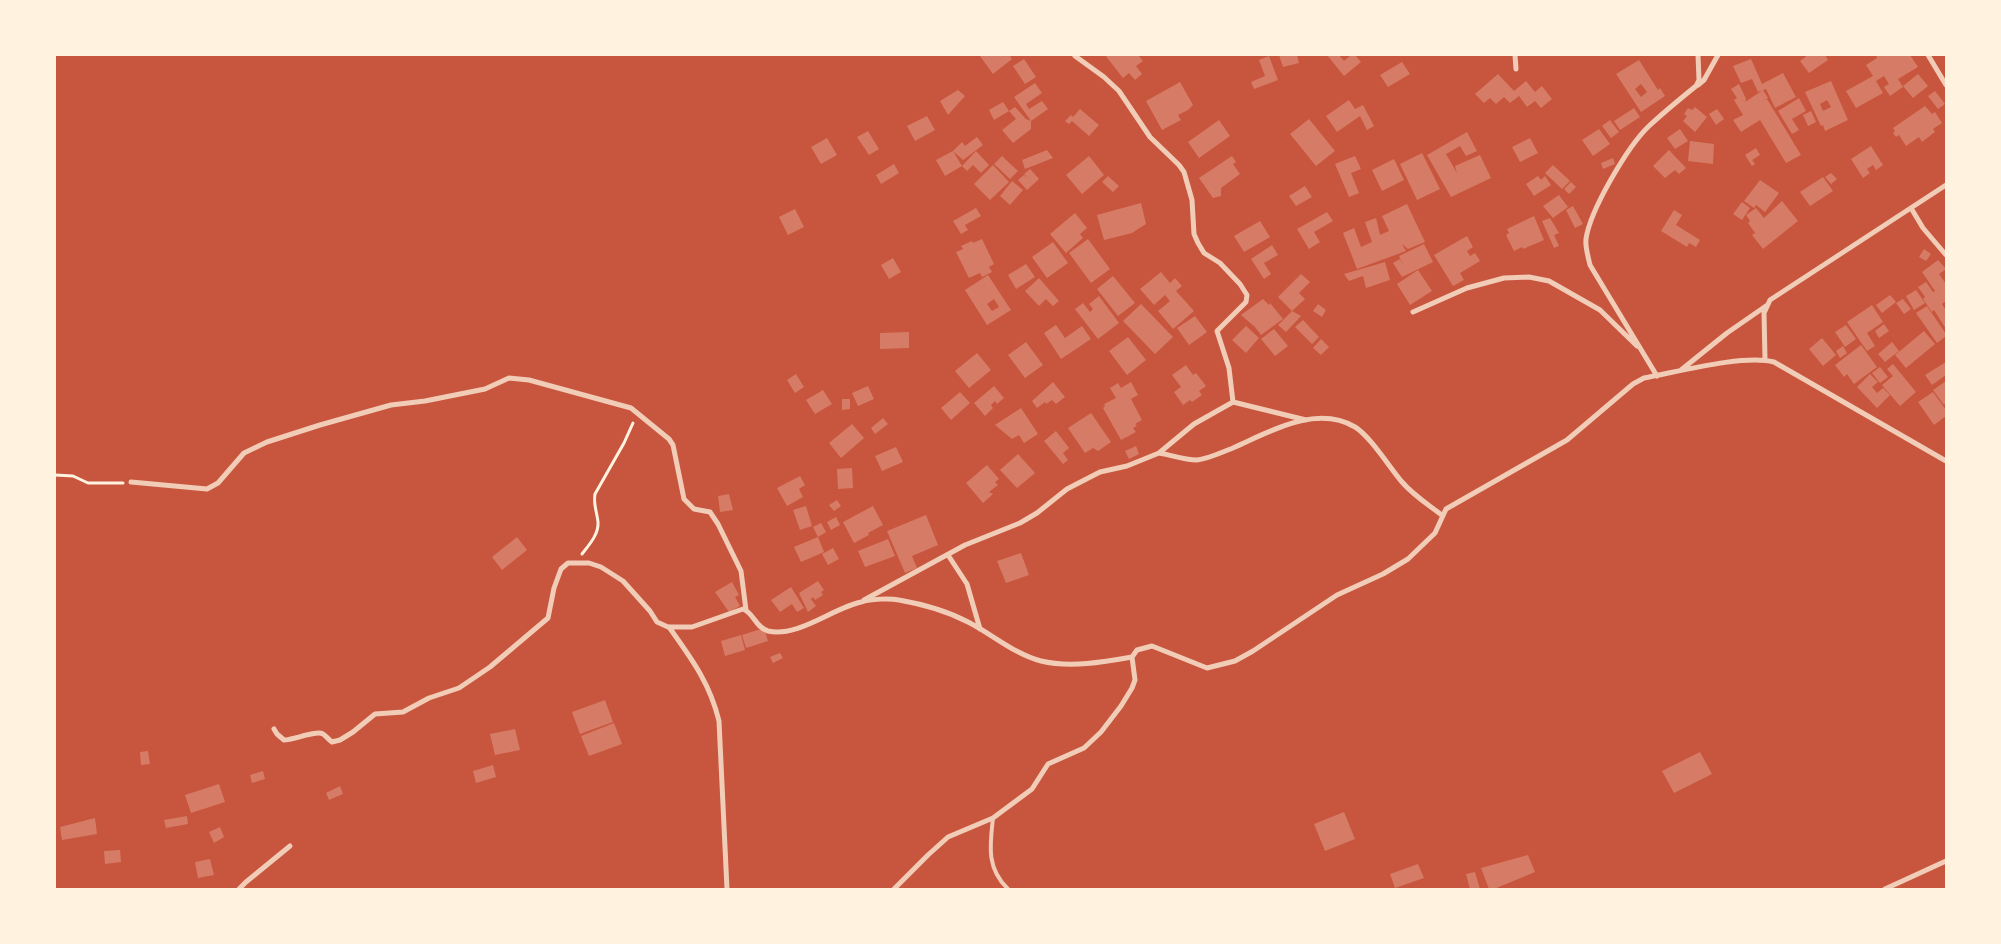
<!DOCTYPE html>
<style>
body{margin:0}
#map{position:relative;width:2001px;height:944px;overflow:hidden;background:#c8553d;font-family:"DejaVu Sans",sans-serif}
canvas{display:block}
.frame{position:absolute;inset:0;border:56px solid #fff3e0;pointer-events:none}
</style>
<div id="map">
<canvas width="2001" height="944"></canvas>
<div class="frame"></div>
</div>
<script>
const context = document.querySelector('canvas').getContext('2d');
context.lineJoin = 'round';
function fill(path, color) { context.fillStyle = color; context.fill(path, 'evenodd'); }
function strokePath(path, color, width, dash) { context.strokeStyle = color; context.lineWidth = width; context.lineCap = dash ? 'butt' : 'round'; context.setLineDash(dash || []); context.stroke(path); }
const building = new Path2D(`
 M981 55H1012L1010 57 1012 59 993 74 980 56Z
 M1105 55H1138L1143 61 1136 66 1142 74 1135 80 1129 73 1123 78Z
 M1279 55H1297L1299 63 1283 67Z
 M1327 55H1339L1344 61 1351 55H1355L1361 62 1344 76Z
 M1808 55H1825L1828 60 1809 73 1800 61Z
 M1876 55H1910L1918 67 1898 79 1903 87 1890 96 1884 87 1889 84 1884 76 1876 81 1883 93 1856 108 1846 91 1873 76 1866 65 1877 58Z
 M1269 56 1278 80 1254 89 1251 82 1265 76 1259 60Z
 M1024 59 1036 77 1025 84 1013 66Z
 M1751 59 1762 84 1783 73 1796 97 1775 108 1766 89 1758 92 1752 79 1741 83 1733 66Z
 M1639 60 1658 90 1660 88 1665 96 1641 112 1616 74ZM1641 84 1647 92 1641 97 1635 89Z
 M1402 62 1410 74 1388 87 1380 75Z
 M1498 74 1514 91 1526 81 1535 92 1542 86 1552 99 1541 108 1535 101 1527 107 1519 96 1510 103 1504 97 1496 104 1490 98 1484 103 1475 94Z
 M1918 74 1928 86 1913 98 1903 86Z
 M1831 81 1848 120 1825 131 1823 125 1821 126 1805 92ZM1827 100 1831 107 1823 111 1820 104Z
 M1180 82 1193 105 1188 110 1178 115 1181 120 1162 130 1146 101Z
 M1035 83 1042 93 1026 104 1029 109 1042 101 1048 109 1031 121 1014 97Z
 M1739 84 1746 99 1745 102 1763 90 1768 98 1761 102 1767 99 1801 155 1786 163 1760 120 1741 132 1733 120 1743 115 1734 100 1737 98 1731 89Z
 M958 90 965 96 948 115 940 101Z
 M1935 91 1945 104 1938 109 1928 96Z
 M1799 98 1806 111 1792 119 1799 130 1792 134 1778 111Z
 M1349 100 1355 109 1363 105 1374 126 1367 130 1360 116 1337 132 1326 116Z
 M1003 102 1009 111 994 120 989 110Z
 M1925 106 1932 114 1935 112 1942 123 1933 129 1935 132 1922 142 1919 137 1906 146 1899 135 1896 137 1893 133 1895 131 1893 128Z
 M1015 107 1026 119 1031 121V129L1013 143 1002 130 1016 119 1009 111Z
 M1695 107 1707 117 1695 132 1683 121 1687 116 1684 114 1688 108 1692 110Z
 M1634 108 1640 117 1620 130 1614 121Z
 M1080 109 1099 125 1089 136 1072 121 1069 124 1065 121 1071 115 1073 117Z
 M1717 109 1724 119 1716 125 1709 114Z
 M1811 111 1816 122 1808 126 1803 115Z
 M927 116 935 130 915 141 907 126Z
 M1309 119 1335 151 1316 166 1290 134Z
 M1219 120 1230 136 1199 158 1188 142Z
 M1610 120 1619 132 1611 138 1602 126Z
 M1599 129 1610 144 1593 156 1582 140Z
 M1680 129 1688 141 1675 149 1667 138Z
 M868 131 879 149 869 155 857 137Z
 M1467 132 1477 151 1466 156 1460 146 1446 154 1457 173 1455 166 1480 155 1491 178 1451 197 1427 155Z
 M977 137 983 145 963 160 953 151 962 142 965 146Z
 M827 138 837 155 821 164 811 147Z
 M1530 138 1538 153 1520 162 1512 147Z
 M1690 141 1714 144 1713 164 1688 161Z
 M1871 146 1883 165 1876 170 1873 165 1867 169 1870 173 1863 178 1851 159Z
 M1756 148 1760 155 1752 160 1755 164 1752 166 1745 155Z
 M1047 150 1053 158 1025 169 1022 160Z
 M1669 150 1686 168 1679 174 1675 170 1665 178 1653 166Z
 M953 151 962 166 945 176 936 160Z
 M976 151 989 165 981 173 973 165 967 171 962 166Z
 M1422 153 1440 189 1417 200 1400 164Z
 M1002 156 1018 171 1010 179 994 164Z
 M1089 156 1104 175 1082 194 1066 175Z
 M1232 156 1236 162 1233 164 1240 174 1221 188V196L1213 198 1199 178Z
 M1355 156 1361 169 1351 173 1359 193 1349 197 1335 164Z
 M1613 158 1615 164 1603 169 1601 163Z
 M1394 159 1404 180 1382 191 1372 170Z
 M894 164 899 173 881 184 876 175Z
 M993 165 1009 182 990 200 974 184Z
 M1553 165 1570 181 1562 189 1545 173Z
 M1030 169 1039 179 1027 190 1018 180 1024 175 1028 178 1024 174Z
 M1831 173 1837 179 1831 184 1825 177Z
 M1108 176 1119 186 1113 192 1102 182Z
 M1538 176 1541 180 1545 176 1551 185 1534 196 1526 184Z
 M1823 177 1833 191 1810 206 1800 192Z
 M1760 180 1779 193 1765 212 1756 205 1754 208 1744 201Z
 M1012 181 1023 190 1010 205 1000 196Z
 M1571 182 1576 187 1569 194 1564 189Z
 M1305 186 1312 197 1296 206 1289 196Z
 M1559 195 1568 207 1553 218 1543 206Z
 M1782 201 1798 221 1763 249 1752 235 1755 233 1748 223 1750 221 1746 215 1756 208 1764 218Z
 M1742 202 1750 208 1742 220 1733 214Z
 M1141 203 1146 224 1132 233 1104 240 1097 215Z
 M1407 204 1425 242 1408 249 1402 244 1406 251 1357 269 1343 233 1354 228 1361 247 1372 242 1365 222 1376 218 1380 235 1389 231 1382 216Z
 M1573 206 1583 224 1575 228 1566 210Z
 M976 208 981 216 965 225 968 230 961 234 953 221Z
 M795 209 804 227 788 235 779 217Z
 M1674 210 1682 215 1676 225 1700 240 1696 247 1689 243 1687 247 1661 231Z
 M1327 212 1333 221 1314 232 1320 242 1309 249 1297 229Z
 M1075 213 1087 228 1080 234 1083 238 1066 253 1050 234Z
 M1534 216 1544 240 1523 249 1522 247 1514 251 1506 235 1509 233 1507 229Z
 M1550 218 1559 233 1554 235 1559 246 1554 248 1542 221Z
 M1260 221 1270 237 1244 252 1234 236Z
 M1467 236 1473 247 1467 251 1470 256 1475 253 1480 261 1460 273 1464 280 1453 286 1434 255Z
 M982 239 994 264 989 267 992 272 982 277 980 273 969 278 956 252 963 249 961 246 972 241 973 243Z
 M1088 239 1110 269 1091 283 1069 253Z
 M1053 242 1068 263 1047 278 1032 257Z
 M1424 244 1433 262 1402 277 1393 263 1400 259 1405 268 1399 256Z
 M1272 245 1278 255 1264 263 1271 274 1264 279 1251 259Z
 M1924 249 1931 254 1926 261 1919 257Z
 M893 258 901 272 889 279 881 265Z
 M1938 260 1946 269 1939 274 1946 284V301L1942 304 1945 309 1946 308V329L1934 310 1932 312 1923 299 1925 297 1918 287 1926 282 1933 292 1935 291 1922 272Z
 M1385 262 1390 280 1366 288 1363 276 1349 281 1344 274Z
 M1026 264 1035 277 1016 289 1008 275Z
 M1418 270 1432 291 1410 305 1397 284Z
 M1161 272 1170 283 1175 278 1182 286 1176 291 1194 311 1173 329 1158 311 1170 301 1165 295 1154 305 1140 289Z
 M1301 274 1310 282 1299 293 1305 299 1292 311 1278 297Z
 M988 275 1011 310 987 325 965 290ZM994 299 999 307 992 311 987 304Z
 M1113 276 1135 303 1118 316 1097 289Z
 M1039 278 1059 301 1053 306 1046 299 1039 306 1025 291Z
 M1916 290 1925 303 1914 310 1906 296Z
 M1890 295 1896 302 1882 313 1876 305Z
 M1099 296 1119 323 1098 339 1075 309 1083 303 1090 312 1093 309 1089 304Z
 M1263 299 1269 305 1270 303 1283 319 1261 335 1255 327 1241 315Z
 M1903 299 1911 309 1904 314 1896 303Z
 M1141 304 1173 337 1155 354 1123 321Z
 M1318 304 1326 310 1322 317 1313 311Z
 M1872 305 1883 322 1867 333 1875 346 1867 351 1847 322Z
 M1927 306 1946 334V336L1937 343 1916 313Z
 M1292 311 1301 316 1286 332 1278 325Z
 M1195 316 1207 332 1189 345 1177 328Z
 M1303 320 1319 337 1312 344 1295 327Z
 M1884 324 1889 331 1879 338 1875 331Z
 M1056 325 1065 338 1082 326 1091 339 1061 359 1044 333Z
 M1846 325 1856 339 1845 347 1835 332Z
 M1246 326 1259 338 1246 353 1232 340Z
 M1274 329 1288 346 1275 356 1261 339Z
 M1924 331 1935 344 1906 368 1895 355Z
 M909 332V348L880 349V333Z
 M1128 337 1146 360 1127 375 1109 351Z
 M1822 338 1836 355 1823 366 1809 349Z
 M1321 339 1329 347 1321 355 1313 348Z
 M1026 342 1043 365 1025 378 1008 355Z
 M1892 342 1899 351 1885 362 1878 354Z
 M1861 345 1877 367 1854 384 1847 374 1844 377 1835 365Z
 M1843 346 1847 353 1840 358 1836 351Z
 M977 353 991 370 969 388 955 371Z
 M1946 362V375L1932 385 1925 375Z
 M1893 364 1916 392 1900 406 1882 385 1893 376 1887 369Z
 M1186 365 1193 375 1196 373 1206 386 1199 391 1202 395 1192 402 1190 400 1183 405 1174 392 1181 387 1172 375Z
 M1880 367 1888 377 1880 383 1872 373Z
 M796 374 804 387 795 393 787 380Z
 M1870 374 1878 382 1872 387 1877 393 1883 388 1890 395 1877 408 1857 387Z
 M1946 381V403L1944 405 1933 390Z
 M1053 382 1065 397 1056 404 1052 400 1046 404 1045 402 1037 408 1032 401Z
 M1131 382 1138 395 1131 399 1142 420 1135 424 1137 426 1133 428 1136 432 1121 440 1103 408 1105 406 1104 404 1116 398 1110 388 1118 383 1121 388Z
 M868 386 874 399 858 406 852 393Z
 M994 386 1004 398 997 404 995 401 991 405 993 408 985 416 974 403Z
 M823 390 832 404 815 414 806 400Z
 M960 392 970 403 951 420 941 408Z
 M1933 392 1946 410V416L1934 425 1918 402Z
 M842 399H850V409L842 410Z
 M1021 408 1038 434 1024 443 1019 435 1012 439 995 425Z
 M1091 413 1111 442 1098 451 1093 448 1085 453 1068 428Z
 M883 418 888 424 875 434 871 428Z
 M852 424 864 438 841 458 829 443Z
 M1056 431 1069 448 1063 453 1068 460 1063 464 1044 441Z
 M1136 446 1139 454 1129 459 1125 451Z
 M896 447 903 462 882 471 875 456Z
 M1018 454 1035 473 1017 488 1000 470Z
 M987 465 999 479 995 482 998 485 989 492 993 494 983 503 966 483Z
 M852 468 853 488 838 489 837 469Z
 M800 476 805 485 799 489 803 497 787 506 777 488Z
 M729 494 733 510 720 512 718 496Z
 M837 500 841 506 834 511 829 505Z
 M806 506 812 526 800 530 793 510Z
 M873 506 883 525 868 533 869 535 854 543 843 522Z
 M926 515 938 545 912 556 917 568 905 573 887 531Z
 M836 517 840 525 831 530 827 522Z
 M821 523 826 532 818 537 813 527Z
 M517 537 527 550 502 570 492 557Z
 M818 537 824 552 801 562 794 547Z
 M888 539 895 556 865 567 858 551Z
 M833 548 839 559 828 565 822 554Z
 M1021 553 1029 575 1006 583 997 561Z
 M818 581 824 590 821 592 823 595 815 600 813 597 811 599 816 606 808 612 799 593Z
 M732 582 739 595 735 597 740 606 729 612 715 592Z
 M791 587 804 608 797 612 792 604 780 612 771 600Z
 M764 628 768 641 746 648 742 635Z
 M741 635 745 650 725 656 721 641Z
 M780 653 783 658 773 663 770 657Z
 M605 700 613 722 580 734 572 712Z
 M614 723 622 744 589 756 581 736Z
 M515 729 520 750 495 755 490 734Z
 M148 751 150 764 141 765 140 752Z
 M1700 752 1712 774 1674 793 1662 771Z
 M493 765 496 777 476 783 473 771Z
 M263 771 265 779 252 783 250 775Z
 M219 784 225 802 191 813 185 795Z
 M340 786 343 794 329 800 326 793Z
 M1344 812 1355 839 1325 851 1314 824Z
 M187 816 188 824 166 828 164 820Z
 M95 818 97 834 62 840 60 827Z
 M220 827 224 837 214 843 209 832Z
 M120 850 121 862 105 864 104 851Z
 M1528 855 1535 872 1494 889H1489L1481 868Z
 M210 859 214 875 198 878 195 862Z
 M1418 864 1424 878 1395 888 1390 874Z
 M1475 872 1480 889H1470L1466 874Z`);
const path = new Path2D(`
 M55 475 73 476 88 483H123
 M582 554C589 545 599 534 598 522 597 512 593 504 595 494L624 443 633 423`);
const service = new Path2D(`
 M993 818C990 845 986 868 1008 889`);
const minor = new Path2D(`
 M1515 55 1516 69
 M1928 55 1946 85
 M1075 56 1104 77 1119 91 1150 137 1179 165 1184 172 1192 200 1194 234 1198 243 1204 253 1220 263 1240 284 1247 295 1246 302 1217 331 1229 368 1233 402
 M1698 85 1704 80 1718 55
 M1911 208 1923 228 1946 255
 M1413 312 1467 288 1504 278 1529 277 1549 281 1600 310 1637 346
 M1765 359 1764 313 1770 300 1946 185
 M1681 370 1727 333 1766 306
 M1657 376 1590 265C1588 256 1585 247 1586 239 1590 210 1628 146 1649 126 1664 112 1680 99 1696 86L1699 80 1698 55
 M1159 453C1171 455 1184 460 1197 460 1208 459 1222 452 1233 448 1269 432 1316 404 1355 427 1370 436 1390 468 1402 482 1414 496 1429 505 1443 516
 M131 482 207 489 218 483 244 453 267 442 320 425 391 405 425 401 485 389 509 378 529 380 631 408 669 439 673 445 684 499 694 509 710 512 718 524 741 571 746 610
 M948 555 967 584 980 629
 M864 600 965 545 1020 523 1037 513 1067 489 1100 472 1127 466 1159 453 1194 424 1233 402 1306 420
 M669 627C691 658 710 683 719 721L727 889
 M274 729 277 734 284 740C293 740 317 730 323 734 326 736 328 739 332 742L340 740 353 732 375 714 403 712 429 698 459 688 490 667 548 618 554 588 561 569 568 563H589L601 567 623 581 650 611 657 622 668 627H692L743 609C754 613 755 627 768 631 797 638 833 608 861 602 871 599 889 598 899 600 922 604 947 611 968 622 992 634 1014 654 1041 661 1070 668 1104 662 1132 657
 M239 889 246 882 290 846
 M894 889 928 855 948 837 993 818 1032 789 1048 764 1084 748 1101 732 1121 706 1132 688 1135 680 1132 657 1137 650 1152 646 1207 668 1235 661 1253 651 1337 595 1383 574 1408 559 1435 533 1446 509 1567 440 1633 384 1644 378C1677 372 1744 354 1774 362L1946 461
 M1885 889 1946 861`);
fill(building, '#d67c66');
strokePath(path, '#fff3e0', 3);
strokePath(service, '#f1ccb7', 4);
strokePath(minor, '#f1ccb7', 5);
</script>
